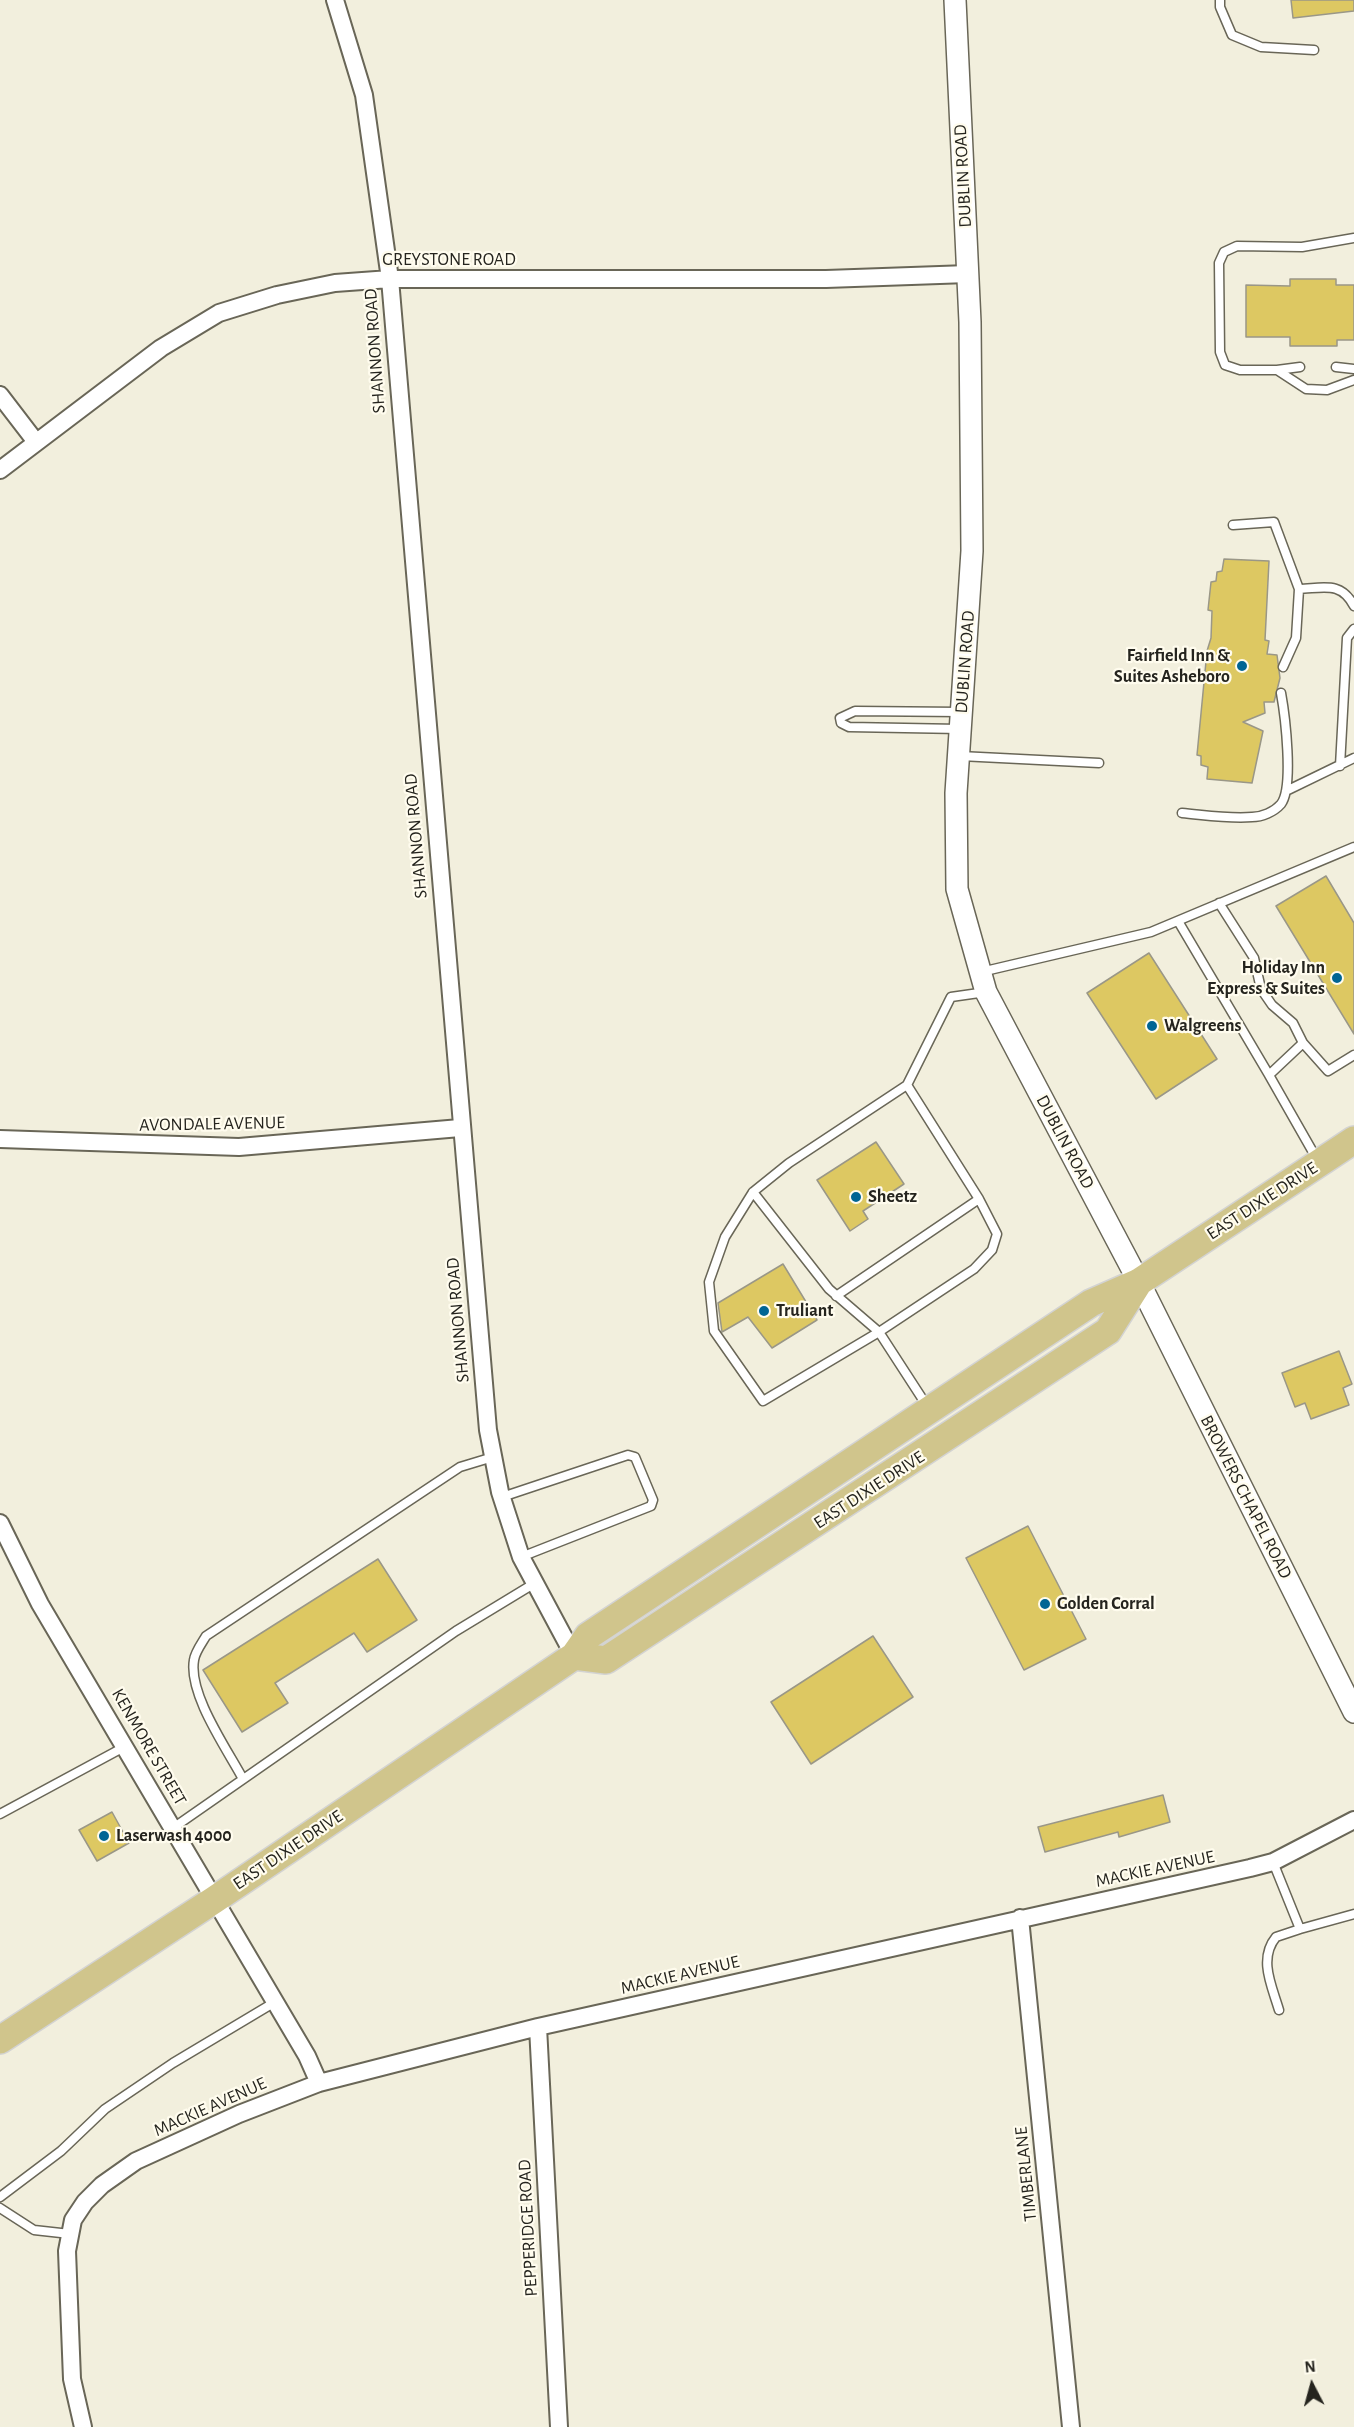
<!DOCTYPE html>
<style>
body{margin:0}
#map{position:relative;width:1354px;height:2427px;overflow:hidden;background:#f2efdd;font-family:"Alegreya Sans",sans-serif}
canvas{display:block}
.north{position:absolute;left:1282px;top:2355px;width:60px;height:60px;-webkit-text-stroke:4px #fffcee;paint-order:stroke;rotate:354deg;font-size:16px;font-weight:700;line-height:24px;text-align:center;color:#25241e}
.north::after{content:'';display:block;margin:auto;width:21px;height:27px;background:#25241e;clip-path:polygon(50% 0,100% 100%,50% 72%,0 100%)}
</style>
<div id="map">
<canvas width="1354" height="2427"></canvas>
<div class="north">N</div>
</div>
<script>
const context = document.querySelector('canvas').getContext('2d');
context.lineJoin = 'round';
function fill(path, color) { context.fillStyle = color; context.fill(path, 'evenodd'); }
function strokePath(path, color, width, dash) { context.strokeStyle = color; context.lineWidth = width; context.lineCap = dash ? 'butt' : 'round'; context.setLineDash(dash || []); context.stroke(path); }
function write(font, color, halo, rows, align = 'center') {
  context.font = font + ' "Alegreya Sans",sans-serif'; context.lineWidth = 4.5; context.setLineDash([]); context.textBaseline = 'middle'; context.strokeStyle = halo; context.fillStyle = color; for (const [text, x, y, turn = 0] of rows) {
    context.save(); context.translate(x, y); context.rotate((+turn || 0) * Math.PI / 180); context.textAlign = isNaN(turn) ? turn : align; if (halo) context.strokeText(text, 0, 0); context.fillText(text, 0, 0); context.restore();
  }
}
const building = new Path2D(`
 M1291 0H1354V11L1293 18Z
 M1290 279H1336V285H1354V340H1337V346H1290V337H1246V285L1290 286Z
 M1224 559 1269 561 1265 640 1269 641 1267 654 1277 655 1280 678 1274 702H1264L1265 713 1243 722 1263 731 1252 783 1207 779 1208 767 1201 765V756L1197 755 1207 651 1211 638 1212 611 1208 610 1211 582 1216 581 1217 572 1222 571Z
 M1326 876 1354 923V1034L1276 906Z
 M1149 953 1217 1059 1156 1099 1087 993Z
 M876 1142 904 1184 863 1211 868 1219 850 1231 817 1180Z
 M783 1264 817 1320 772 1348 748 1317 722 1332 718 1303Z
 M1339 1351 1352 1384 1343 1388 1349 1405 1311 1419 1305 1403 1295 1407 1282 1373Z
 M1028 1526 1086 1639 1024 1670 966 1558Z
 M378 1559 417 1620 367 1652 354 1633 275 1683 288 1703 242 1732 203 1670Z
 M873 1636 913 1697 811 1764 771 1702Z
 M1163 1795 1170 1822 1119 1837 1118 1832 1045 1852 1038 1827Z
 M112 1812 129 1843 97 1861 79 1830Z`);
const service = new Path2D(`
 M1220 0V7L1232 35 1261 47 1314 50
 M1354 238 1302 247 1237 246 1224 252 1219 263 1220 352 1225 365 1240 370H1277L1306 389 1327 390 1354 380
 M1336 367 1354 369
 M1277 370 1300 367
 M1233 525 1274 522 1299 589 1296 638 1283 667
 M1299 589C1324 588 1341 581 1354 606
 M960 729 849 727 841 723 840 718 855 711 961 712
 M960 756 1099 763
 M1340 766 1347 638 1354 629
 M1286 791 1354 758
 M1182 813C1205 815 1229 819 1252 817 1262 817 1274 812 1281 804 1294 787 1285 715 1281 693
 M1219 903 1254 958 1261 989 1272 1005 1293 1023 1303 1043
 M1178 921 1269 1075
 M981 972 1151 932 1354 847
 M907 1085 979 1199 997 1234 992 1250 974 1269 879 1332 763 1401 714 1331 709 1282 725 1237 753 1192 789 1163Z
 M907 1085 951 997 986 992
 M1318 1161 1269 1075 1303 1043 1328 1071 1354 1055
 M753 1192 829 1289 879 1332 927 1406
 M836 1296 979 1199
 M502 1497 628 1455 635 1457 653 1500 651 1506 521 1557
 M243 1779C227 1749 188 1694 194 1660 195 1652 202 1643 206 1636L460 1467 493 1457
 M0 1814 126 1746
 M173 1828 456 1631 535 1583
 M1273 1862 1300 1929 1276 1937C1258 1959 1272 1986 1279 2010
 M1300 1929 1354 1914
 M0 2197 61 2151 105 2109 173 2063 275 2002
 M0 2208 34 2230 70 2234`);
const minor = new Path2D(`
 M335 0 364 95 390 279 488 1430 500 1492 521 1557 574 1656
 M0 395 36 442
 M0 470 161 348 219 313 277 295 335 283 390 279H826L968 274
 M0 1139 239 1147 460 1128
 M0 1523 40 1604 307 2056 319 2083
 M1020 1918 1071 2427
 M538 2027 559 2427
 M83 2427 72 2379 67 2251 73 2220 85 2202 102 2185 136 2161 239 2114 319 2083 538 2027 1250 1868 1273 1862 1354 1820`);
const tertiary = new Path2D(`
 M955 0 970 322 972 551 956 793 957 889 986 992 1139 1282 1354 1712`);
const primary = new Path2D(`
 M574 1656 606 1660 1108 1331 1139 1282
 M0 2040 214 1900 574 1656 588 1636 1091 1303 1139 1282 1354 1140`);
const markers = [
 [1242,666,6,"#006594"],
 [1337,978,6,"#006594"],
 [1152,1026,6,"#006594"],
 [856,1197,6,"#006594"],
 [764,1311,6,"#006594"],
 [1045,1604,6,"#006594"],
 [104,1836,6,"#006594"]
];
const streetNames = [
 ["DUBLIN ROAD",963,176,-93],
 ["GREYSTONE ROAD",449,260],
 ["SHANNON ROAD",375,351,-94],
 ["DUBLIN ROAD",965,662,-86],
 ["SHANNON ROAD",416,836,-95],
 ["AVONDALE AVENUE",212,1124,-1],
 ["DUBLIN ROAD",1065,1142,62],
 ["EAST DIXIE DRIVE",1262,1201,-33],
 ["SHANNON ROAD",458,1320,-95],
 ["EAST DIXIE DRIVE",869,1490,-33],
 ["BROWERS CHAPEL ROAD",1246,1497,63],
 ["KENMORE STREET",149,1747,60],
 ["EAST DIXIE DRIVE",288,1850,-34],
 ["MACKIE AVENUE",1155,1869,-12],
 ["MACKIE AVENUE",680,1975,-13],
 ["MACKIE AVENUE",210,2107,-24],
 ["TIMBERLANE",1026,2174,-96],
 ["PEPPERIDGE ROAD",528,2228,-93]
];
const poiNames = [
 ["Fairfield Inn &",1230,656,"right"],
 ["Suites Asheboro",1230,677,"right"],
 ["Holiday Inn",1325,968,"right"],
 ["Express & Suites",1325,989,"right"],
 ["Walgreens",1164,1026],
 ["Sheetz",868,1197],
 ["Truliant",776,1311],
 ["Golden Corral",1057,1604],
 ["Laserwash 4000",116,1836]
];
fill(building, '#ddc862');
strokePath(building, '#9a9787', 1.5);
strokePath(service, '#696657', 11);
strokePath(minor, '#696657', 20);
strokePath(tertiary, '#696657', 24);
strokePath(primary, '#d3d3d2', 30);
strokePath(service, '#fff', 8);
strokePath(minor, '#fff', 16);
strokePath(tertiary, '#fff', 21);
strokePath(primary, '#d0c58c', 27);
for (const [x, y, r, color] of markers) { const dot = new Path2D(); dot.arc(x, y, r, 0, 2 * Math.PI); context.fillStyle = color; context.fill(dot); strokePath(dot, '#fffcee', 2); }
write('18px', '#25241e', '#fffcee', streetNames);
write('bold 18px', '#25241e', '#fffcee', poiNames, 'left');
</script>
